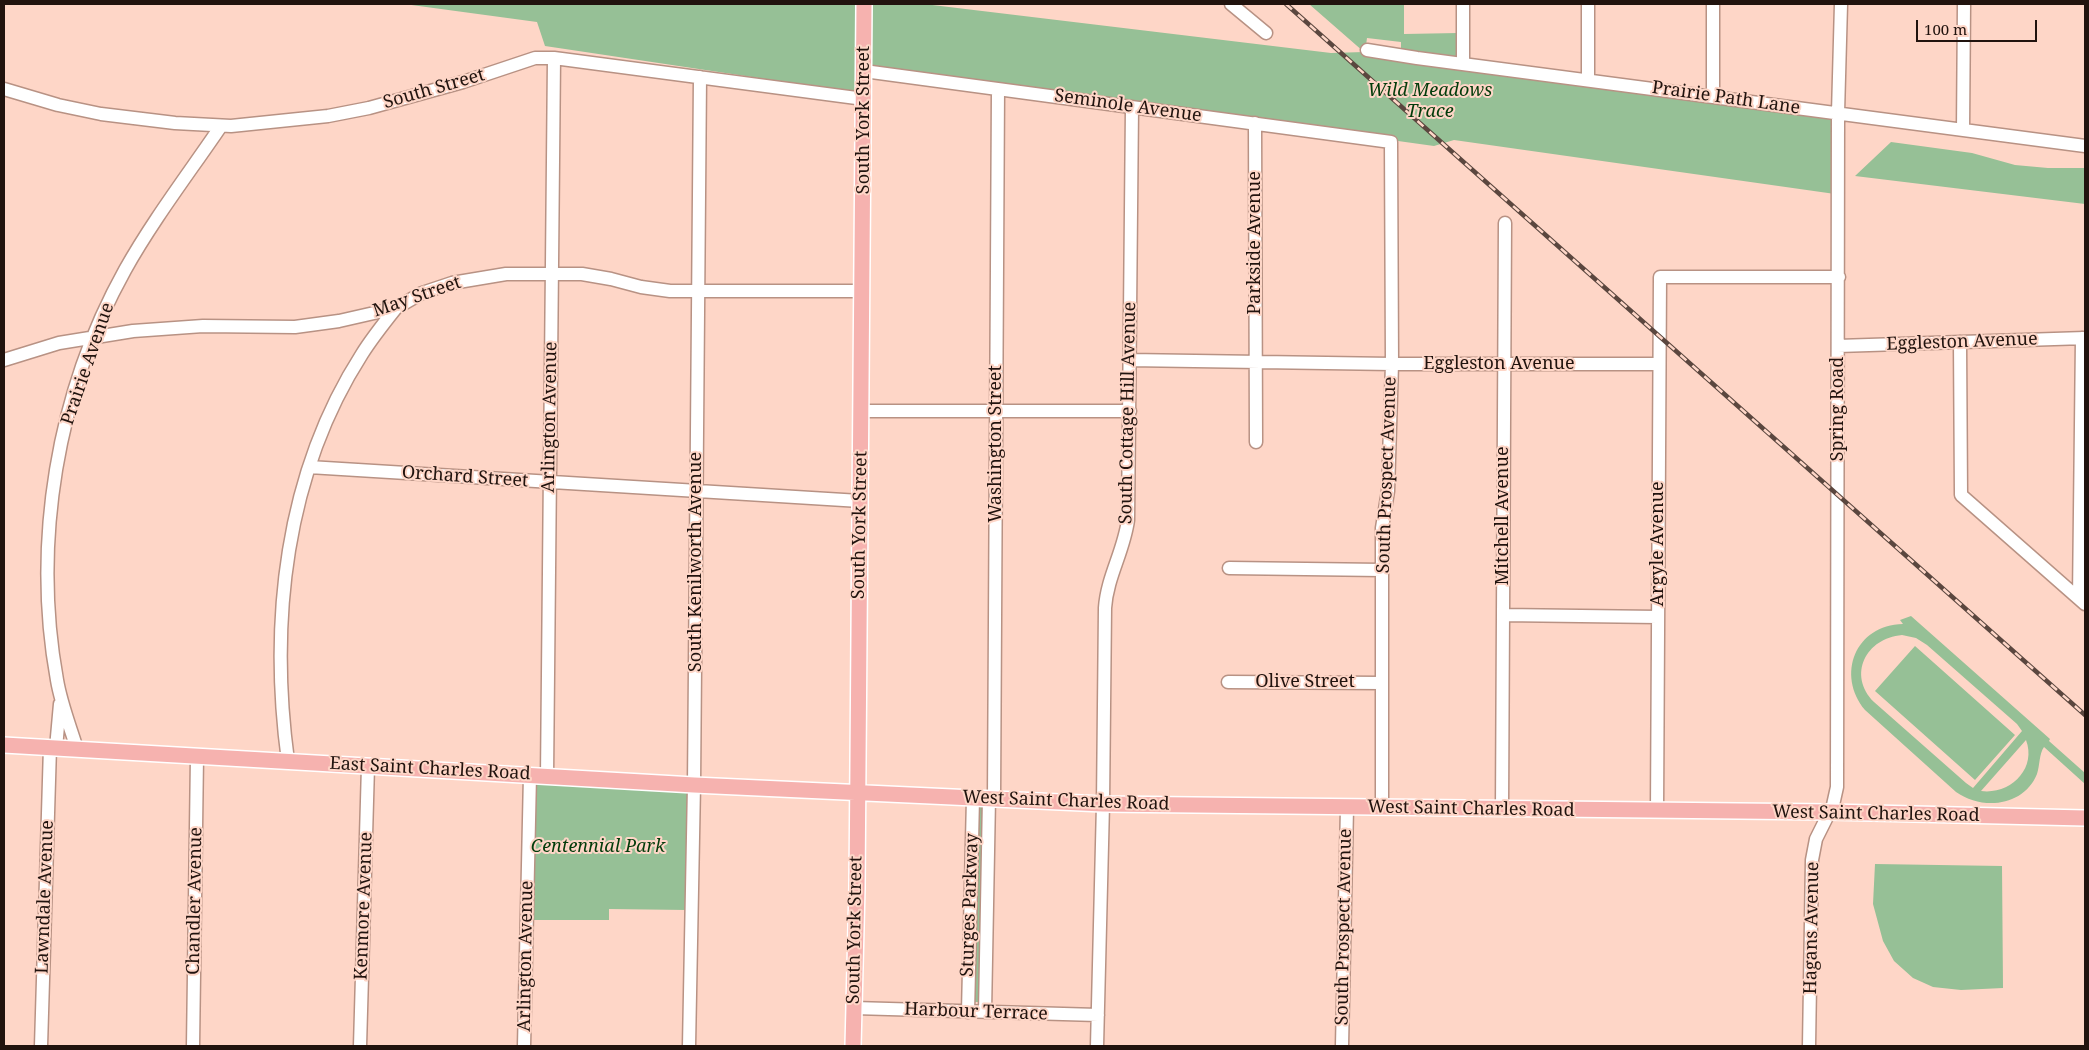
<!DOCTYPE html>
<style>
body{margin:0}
#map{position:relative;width:2089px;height:1050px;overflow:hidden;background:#fed6c7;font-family:"Noto Serif",serif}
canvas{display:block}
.frame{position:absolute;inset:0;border:5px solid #21130e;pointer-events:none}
.scale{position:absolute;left:1916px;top:20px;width:121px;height:22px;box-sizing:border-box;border:2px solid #21130e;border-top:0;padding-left:6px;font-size:15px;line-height:18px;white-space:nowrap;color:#21130e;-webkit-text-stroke:4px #fed6c7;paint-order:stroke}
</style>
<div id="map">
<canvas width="2089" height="1050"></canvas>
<div class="frame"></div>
<div class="scale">100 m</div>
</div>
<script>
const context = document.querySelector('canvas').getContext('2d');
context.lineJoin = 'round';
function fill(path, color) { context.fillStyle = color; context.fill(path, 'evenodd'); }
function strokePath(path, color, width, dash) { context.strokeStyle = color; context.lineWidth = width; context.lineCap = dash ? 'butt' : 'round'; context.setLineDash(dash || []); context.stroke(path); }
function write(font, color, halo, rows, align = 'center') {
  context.font = font + ' "Noto Serif",serif'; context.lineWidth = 4; context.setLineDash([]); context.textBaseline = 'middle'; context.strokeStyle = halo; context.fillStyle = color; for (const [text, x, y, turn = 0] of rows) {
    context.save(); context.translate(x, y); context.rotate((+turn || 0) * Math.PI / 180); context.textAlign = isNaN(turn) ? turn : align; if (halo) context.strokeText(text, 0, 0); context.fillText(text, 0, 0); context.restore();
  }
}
const green = new Path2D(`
 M404 4H924L1331 53 1364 52 1309 4H1404V34L1458 33 1457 57 1454 58 1401 49V42L1367 38 1365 53 1836 108 1835 194 1454 140 1434 146 859 66V93L545 46 537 22Z
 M1891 142 1972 153 2015 165 2048 168H2085V204L1855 176Z
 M1911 616 2050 739 2049 741 2085 773V784L2044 747C2039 754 2040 765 2037 774 2024 806 1983 811 1956 792L1865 710C1836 675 1855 625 1903 624L1900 620ZM1902 635 1916 638 1927 645 2017 724 2022 731 1973 788 1966 783 1874 702C1847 675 1866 638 1902 635ZM2026 740C2037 769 2010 795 1981 791Z
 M1915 646 2015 735 1975 780 1875 691Z
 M536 781 689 789 687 910 609 909V920H534Z
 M976 806H986L981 1002H971Z
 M1875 864 2002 866 2003 988 1961 990 1933 987 1913 978 1894 961 1883 941 1873 904Z`);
const minor = new Path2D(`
 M1231 4 1266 33
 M1463 4V64
 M1588 4V80
 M1367 50 1417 58 2085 146
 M864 71 1391 142 1392 364 1388 491 1382 528V808
 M4 89 58 105 101 114 175 123 231 126 328 116 369 108 463 82 535 58H554L864 99
 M1713 96V4
 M1255 123 1256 442
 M1963 130 1964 4
 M1960 342 1961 495 2085 604
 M1838 346 2085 338
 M4 360 59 343 133 331 203 326 295 327 339 321 396 308 422 293 452 283 506 274H582L611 279 641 287 670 291H862
 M1129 360 1392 364H1659
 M861 411H1130
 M309 467 860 501
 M1229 568 1382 570
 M2079 598 2082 338
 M1503 615 1658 617
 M1228 682 1382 683
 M56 748 60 704
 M77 749C70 726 61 704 57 680 32 543 57 392 125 270 153 220 189 173 221 126
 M288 761C269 622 285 474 362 354 372 338 384 323 396 308
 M547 776 554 58
 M994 799 998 89
 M1502 809 1505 223
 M1657 811 1660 277H1839
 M854 1008 1098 1015
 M968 1012 973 798
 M985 1012 989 798
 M41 1046 50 747
 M193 1046 197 756
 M360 1046 368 766
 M524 1046 530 775
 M689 1046 694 785 700 77
 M1097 1046 1103 804 1105 608C1107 577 1124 551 1128 520L1132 107
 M1342 1046 1347 807
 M1809 1046 1812 860 1816 839 1833 805 1837 787 1838 113 1841 4`);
const major = new Path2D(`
 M4 745 694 785 1103 804 1829 812 2085 818
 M853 1046 857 887 864 4`);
const rail = new Path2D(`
 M1286 4 2085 715`);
const streetNames = [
 ["South Street",434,89,-16],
 ["Prairie Path Lane",1726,98,8],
 ["Seminole Avenue",1128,106,8],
 ["South York Street",864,120,-90],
 ["Parkside Avenue",1255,243,-90],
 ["May Street",417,297,-19],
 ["Eggleston Avenue",1962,342,-2],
 ["Prairie Avenue",88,364,-71],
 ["Eggleston Avenue",1499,364],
 ["Spring Road",1838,409,-90],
 ["South Cottage Hill Avenue",1128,413,-89],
 ["Arlington Avenue",550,417,-89],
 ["Washington Street",996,444,-90],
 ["South Prospect Avenue",1387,475,-88],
 ["Orchard Street",465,477,4],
 ["Mitchell Avenue",1503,516,-90],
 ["South York Street",860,525,-89],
 ["Argyle Avenue",1658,544,-90],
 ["South Kenilworth Avenue",696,562,-90],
 ["Olive Street",1305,682],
 ["East Saint Charles Road",430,769,3],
 ["West Saint Charles Road",1066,801,2],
 ["West Saint Charles Road",1471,809,1],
 ["West Saint Charles Road",1876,814,1],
 ["Lawndale Avenue",45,897,-88],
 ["Chandler Avenue",195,901,-89],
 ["Sturges Parkway",970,905,-88],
 ["Kenmore Avenue",364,906,-88],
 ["South Prospect Avenue",1344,927,-89],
 ["Hagans Avenue",1812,928,-89],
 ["South York Street",855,930,-89],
 ["Arlington Avenue",526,956,-89],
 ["Harbour Terrace",976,1012,2]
];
const parkNames = [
 ["Wild Meadows",1430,91],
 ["Trace",1430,112],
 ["Centennial Park",598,847]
];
fill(green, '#96c096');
strokePath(minor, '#b89284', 15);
strokePath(major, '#fff', 18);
strokePath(minor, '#fff', 12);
strokePath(major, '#f6b2af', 15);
strokePath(rail, '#5b473f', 4.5);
strokePath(rail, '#fed6c7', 2.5, [8]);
write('18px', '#21130e', '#fed6c7', streetNames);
write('italic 18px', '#023b0a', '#fed6c7', parkNames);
</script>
